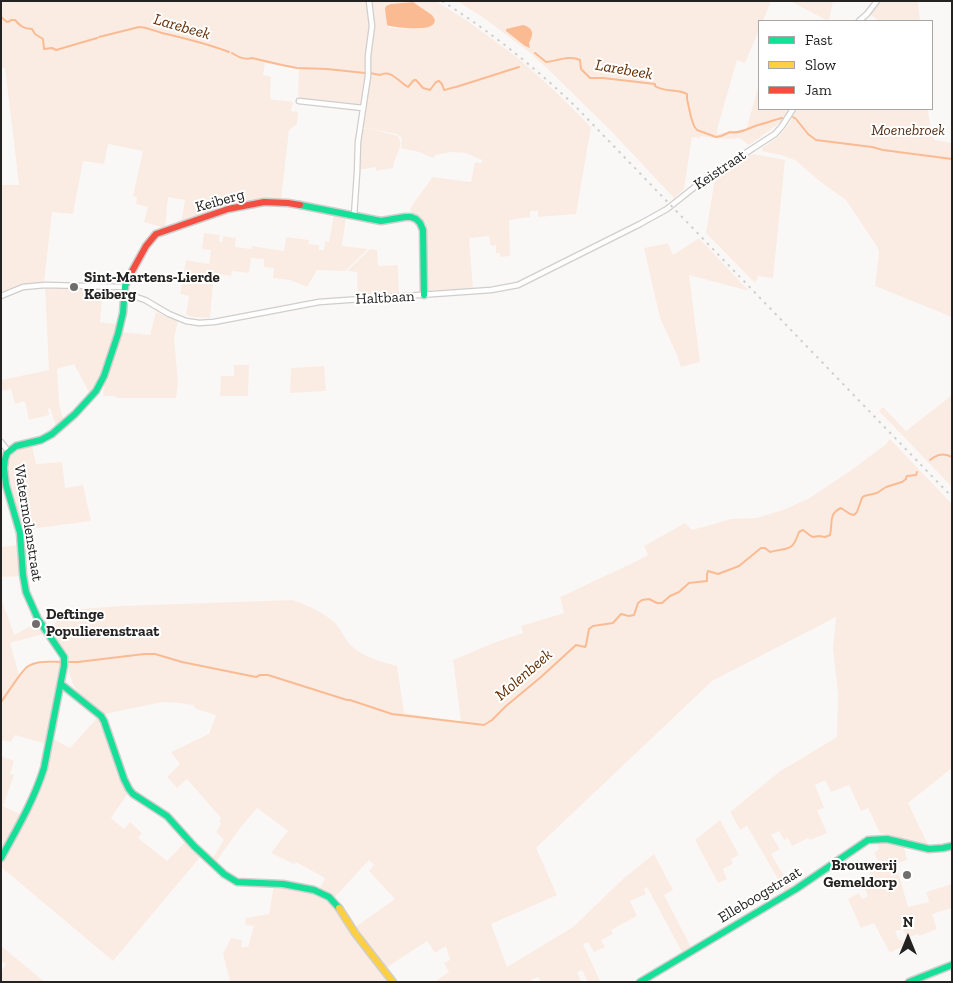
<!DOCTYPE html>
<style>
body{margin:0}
#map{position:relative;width:953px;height:983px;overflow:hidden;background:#faf8f6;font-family:"Zilla Slab",serif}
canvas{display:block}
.frame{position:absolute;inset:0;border:2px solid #242322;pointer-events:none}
.legend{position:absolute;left:758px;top:20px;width:175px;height:90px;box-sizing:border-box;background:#fff;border:1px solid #a7a7a7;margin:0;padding:6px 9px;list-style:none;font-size:15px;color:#242322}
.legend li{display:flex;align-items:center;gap:10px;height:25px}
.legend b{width:25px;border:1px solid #a7a7a7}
.north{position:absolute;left:883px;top:913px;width:50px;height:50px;-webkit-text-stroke:4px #fff;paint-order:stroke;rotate:0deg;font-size:14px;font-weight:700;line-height:20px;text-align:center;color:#242322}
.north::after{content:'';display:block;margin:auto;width:18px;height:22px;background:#242322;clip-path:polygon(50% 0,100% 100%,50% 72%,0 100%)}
</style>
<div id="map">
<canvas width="953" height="983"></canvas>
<div class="frame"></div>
<ul class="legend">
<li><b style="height:6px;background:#16e098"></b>Fast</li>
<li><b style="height:6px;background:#ffcf43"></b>Slow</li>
<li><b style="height:6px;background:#f24e42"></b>Jam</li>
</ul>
<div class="north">N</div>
</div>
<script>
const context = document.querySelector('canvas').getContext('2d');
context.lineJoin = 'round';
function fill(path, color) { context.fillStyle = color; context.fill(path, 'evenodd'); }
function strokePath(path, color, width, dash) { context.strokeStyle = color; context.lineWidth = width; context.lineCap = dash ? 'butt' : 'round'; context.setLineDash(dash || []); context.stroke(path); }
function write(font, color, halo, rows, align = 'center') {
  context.font = font + ' "Zilla Slab",serif'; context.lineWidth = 4; context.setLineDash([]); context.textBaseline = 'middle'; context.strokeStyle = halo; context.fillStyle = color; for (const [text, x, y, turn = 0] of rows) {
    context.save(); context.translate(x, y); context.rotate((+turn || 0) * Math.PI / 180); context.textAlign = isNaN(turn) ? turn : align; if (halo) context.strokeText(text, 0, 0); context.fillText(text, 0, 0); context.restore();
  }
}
const green = new Path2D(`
 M1 1H367L370 20 366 73 361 105 360 106 302 100 299 96 298 93 299 69 265 63 263 75 271 77 270 99 293 102 291 111 298 112 297 124 289 130 281 200C242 199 217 210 181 224L185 200 168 197 165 228 144 222 148 207 136 204 137 197 133 196 143 151 108 144 104 164 83 161 73 214 52 212 44 282 20 286 1 293V185H19L5 68H1Z
 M370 1H436L469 22 518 58 556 92 591 127 576 214 538 217V211H530V217L509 220 510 256 500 257V253H496V245L491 246 489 236 469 238 473 288 428 291 426 224 421 217 413 213 410 210C414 199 426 189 432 177L471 182 475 162 481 163 482 160 466 153 451 152 435 155 433 158 419 152 401 148 402 138 397 134 370 129 398 136C405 146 394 156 393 168L376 171V167L357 170 359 148 362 129H369L362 128 372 32ZM413 2 432 15V26C425 29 397 29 389 27L386 22V6L391 4Z
 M457 1H771L763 21H759V30L745 63 737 60 718 126 717 134 746 130 759 84V109H789L781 122 749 145 740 138 731 139 712 138 700 136V138L692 137 684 189 674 198 613 133 551 72 529 52 484 18Z
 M790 1H833L829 21H828Z
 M879 1H918L920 21H879L871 15Z
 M797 109H928L931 135 935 140 952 143V317L875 286 879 252 876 245 846 200 822 183 795 160 781 155 765 152 762 151V148C780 137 788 128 797 109Z
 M754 154 785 160 773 278 758 276 755 283 706 233 715 178 750 155Z
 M334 214 346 217 342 246 368 249 345 271 317 270 307 287 290 280 273 278 274 268 264 267V259L251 258 249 273 232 271 231 276 214 273 210 318 193 317 186 315 189 296 180 294 186 260 209 264 211 250 202 249 204 233 220 235 219 242H222L223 236 236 238 235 247 251 249 252 246 284 251 286 237 309 240 308 244 319 245V250H324L325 241 329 242Z
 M699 238 749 291 689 275 700 362 681 367 677 355 660 318 644 248 668 243 673 255Z
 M370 249 377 250 378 266 398 265 399 293 358 296 357 272 347 271Z
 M45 287 103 289 100 322 119 324C112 346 105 375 90 394L74 364 57 369 59 404 64 422 57 429 50 408 48 409 49 415 29 420 25 401 15 404 11 389 1 391V380L49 370Z
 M156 312 178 321 174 338 178 382 176 398H116L115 396H103L104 385 121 332 150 335Z
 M234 365H249L248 396H220L221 376H234Z
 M324 366 326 391 290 393 291 368Z
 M952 395V487L879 411 883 407 906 431Z
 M890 439 952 504V768L908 803 929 847 891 835 880 833 868 808 861 811 849 785 831 792 825 780 815 785 824 808 817 810 827 833 810 840 808 838 792 846 788 838 784 840 779 831 771 835 780 849 771 854 791 888 785 891 747 826 740 830 730 812 779 772 837 737 838 694 833 649 836 617 712 681 536 848 557 895 491 924 507 967 573 927 623 879 654 854 673 890 664 895 691 947 682 952 647 887 644 889 646 894 630 901 637 916 611 930 613 934 601 940 605 947 594 952 588 942 583 944 600 981 588 982 582 970 577 972 581 982H541L538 977 531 980 532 982H434L449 972 444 963 450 960 446 946 435 953 427 941 386 968 356 927 358 925 395 899 369 871 374 865 369 860 334 898 320 888 325 878 296 862 294 864 271 853 288 831 257 808 241 827 215 863 197 845 199 844 213 857 224 840 216 832 221 823 219 821 221 818 187 779 177 788 167 777 180 764 171 752 209 734 216 715 196 709 193 705 180 703 162 702 105 714C93 706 80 698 74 686 69 676 69 666 65 656 62 646 54 638 48 630L57 621 71 612 82 609 121 606 292 600C306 604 326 614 336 624 343 632 345 641 355 649 367 658 383 662 397 666L404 713 461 722 453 660 496 642 523 633 521 626 564 613 560 597 637 561 648 555 644 546 685 523 692 530 731 519 756 518 783 510 808 499 850 471 885 445Z
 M32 445 36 464 62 462 65 488 83 485 91 521 23 530C18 514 0 464 13 451 18 448 26 447 32 445Z
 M19 545 21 576 1 577V547Z
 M1 598 5 611H6L14 635 30 626 38 625 43 634 10 643 20 678 27 668 34 664 63 663 47 744 15 735 11 742 1 740Z
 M98 717 101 721 119 777 128 793 111 818 124 829 130 822 142 833 138 838 167 861 185 842 201 856 113 961 1 867V864L41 787 53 739 70 748Z
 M1 756 14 761 10 774 14 775 3 806 22 815 1 853Z
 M720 820 739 855 731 859 733 864 723 869 727 879 718 883 695 840Z
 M876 841 886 842 904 847 907 860 896 864 908 907 929 902 932 910 926 892 952 884V908L932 914 937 929 919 936 918 934 907 938 903 929 895 931 899 940H902L904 943 901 947 890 953 874 923 861 928 848 899 859 893 862 899 868 896 862 883 872 877 867 868 879 862 874 853 879 849Z
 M274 885 319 894 334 904 391 982H230L223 954 231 938 242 940 241 947H248L254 926 245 925 246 918 269 914Z
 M1 946 45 982H1V972L6 964 1 961Z`);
const water = new Path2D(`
 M413 2 432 15 435 20C434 24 434 24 431 26 425 30 393 28 387 25L385 9 386 6 391 4Z
 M523 25C534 28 534 34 529 43L530 48 525 46 506 31V29Z`);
const stream = new Path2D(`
 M1 17 7 22 10 21 11 20H15C20 26 24 29 32 29L35 34 43 39 44 49 52 48 56 50 97 38
 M99 37 139 27C147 27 154 31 162 33 184 38 208 44 229 52
 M232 53C238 57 246 60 252 58L282 65 297 68 327 69 365 73
 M535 53 546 62C557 61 570 55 580 60L581 69 590 78H603L655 84V86C665 93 677 88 687 94V99L691 117 694 126 697 130 716 137 721 136 730 132C740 134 749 128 758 125 766 123 774 120 782 118
 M370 73 380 75C391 69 399 82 408 87L414 80H416L423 88 430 90 436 82 439 81 442 84 444 90C448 90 451 87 456 87L519 67
 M793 117 796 119 808 134 816 140 872 147 883 150 952 159
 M930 460C938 454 943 453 952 457
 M906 478 907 476 916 475 917 472
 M68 662H78L144 654H155L182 662 256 677 260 675H268L347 700H350L392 714 484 725 492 720 506 706 541 677 576 645 585 647 586 645 589 629 593 626 613 623 621 614 629 616 634 615 638 603 642 600 649 599 657 603H662L670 596 679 592 689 583 707 581V574L708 571 718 574 739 566 761 548H765L770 552C790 547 792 552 799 532L803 530 811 536 813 537 819 536 825 537 830 535C833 523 828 514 841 508L850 514 854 515 857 512 862 498 864 496 877 493 886 487 902 482 906 479
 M1 702C7 694 20 673 27 667 36 660 50 662 61 662`);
const street = new Path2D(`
 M859 21 867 14 877 1
 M299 101 363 108
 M354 216 357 173 358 142 368 76V56L372 26 369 1
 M125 293 145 300 169 314 186 321 199 323 214 322 319 302 491 290 518 285 640 224 667 209 701 182 775 134 782 126 793 109
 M1 296 23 287 45 285 125 287
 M1 442 8 451`);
const fast = new Path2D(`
 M300 205 381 221 405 217H411L416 219 420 223 423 230 424 295
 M61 684 101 716 104 721 124 779 129 789 133 794 167 816 194 846 224 874 237 882 283 884 314 890 329 897 339 908
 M1 858C17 829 34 800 44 768L64 666V657L38 619 26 592 23 575 20 533 6 485 4 468 5 459 7 453 16 446 41 440 52 434 75 414 96 391 104 376 118 334 123 313 125 286 130 275
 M640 982 796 889 868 840 887 839 929 849 943 848 952 846
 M909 982 952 965`);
const slow = new Path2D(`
 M339 908 355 933 393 982`);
const jam = new Path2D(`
 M130 275 146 246 156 234 228 209 264 202 288 203 300 205`);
const rail = new Path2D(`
 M442 1C491 32 536 68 577 108L952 497`);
const markers = [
 [74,287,5,"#6f6e6c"],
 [36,624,5,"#6f6e6c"],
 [907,875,5,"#6f6e6c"]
];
const parkNames = [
 ["Moenebroek",908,131]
];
const streetNames = [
 ["Keistraat",720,170,-34],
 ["Keiberg",220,201,-16],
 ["Haltbaan",385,298,-3],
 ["Watermolenstraat",28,523,81],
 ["Elleboogstraat",760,895,-31]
];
const poiNames = [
 ["Sint-Martens-Lierde",84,278],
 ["Keiberg",84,295],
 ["Deftinge",46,615],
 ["Populierenstraat",46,632],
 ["Brouwerij",897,866,"right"],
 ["Gemeldorp",897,883,"right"]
];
const waterNames = [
 ["Larebeek",182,27,16],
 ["Larebeek",624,70,10],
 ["Molenbeek",524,675,-41]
];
fill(green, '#fbece3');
fill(water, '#fabb93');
strokePath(stream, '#fabb93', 2);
strokePath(street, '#d0cecd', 7);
strokePath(fast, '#d0cecd', 9);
strokePath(slow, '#d0cecd', 9);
strokePath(jam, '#d0cecd', 9);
strokePath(street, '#fefefe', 4.5);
strokePath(fast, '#16e098', 6);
strokePath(slow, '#ffcf43', 6);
strokePath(jam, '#f24e42', 6);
strokePath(rail, '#d0cfcf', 2, [2.5, 5]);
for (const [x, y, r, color] of markers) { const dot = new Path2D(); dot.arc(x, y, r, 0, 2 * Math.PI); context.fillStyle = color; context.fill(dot); strokePath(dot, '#fff', 2); }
write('italic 15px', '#55311a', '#fff', parkNames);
write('15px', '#242322', '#fff', streetNames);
write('bold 15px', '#242322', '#fff', poiNames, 'left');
write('italic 16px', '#642d00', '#fff', waterNames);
</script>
